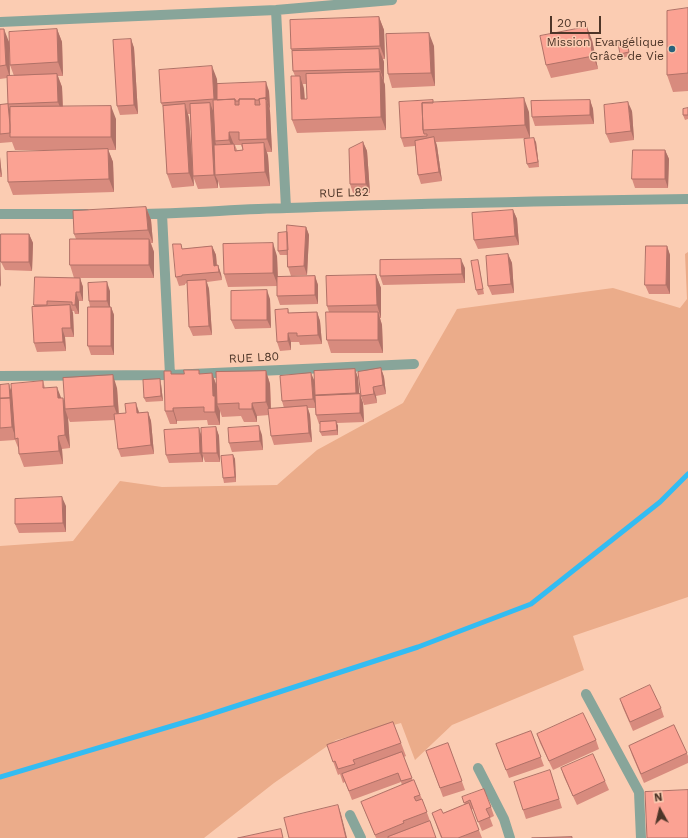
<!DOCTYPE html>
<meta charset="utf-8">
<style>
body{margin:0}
#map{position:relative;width:688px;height:838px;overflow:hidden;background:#fbccb2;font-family:"Work Sans",sans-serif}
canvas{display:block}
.north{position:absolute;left:640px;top:790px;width:40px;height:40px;-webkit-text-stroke:3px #fbccb2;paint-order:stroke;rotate:352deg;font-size:11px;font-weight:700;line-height:16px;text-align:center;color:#4d3528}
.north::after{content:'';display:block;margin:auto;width:14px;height:18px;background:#4d3528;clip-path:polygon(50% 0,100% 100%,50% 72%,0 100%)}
.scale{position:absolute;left:550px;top:16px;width:51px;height:18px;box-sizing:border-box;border:2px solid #4d3528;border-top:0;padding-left:5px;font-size:12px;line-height:14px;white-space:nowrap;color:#4d3528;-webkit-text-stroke:3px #fbccb2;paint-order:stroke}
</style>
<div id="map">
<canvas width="688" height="838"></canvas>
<div class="north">N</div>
<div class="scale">20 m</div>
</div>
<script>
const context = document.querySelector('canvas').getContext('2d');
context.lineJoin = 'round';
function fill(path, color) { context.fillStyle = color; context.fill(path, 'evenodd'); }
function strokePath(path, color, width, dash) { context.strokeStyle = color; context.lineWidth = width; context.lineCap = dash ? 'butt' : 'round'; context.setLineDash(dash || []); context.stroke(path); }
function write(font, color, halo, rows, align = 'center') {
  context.font = font + ' "Work Sans",sans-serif'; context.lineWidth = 3; context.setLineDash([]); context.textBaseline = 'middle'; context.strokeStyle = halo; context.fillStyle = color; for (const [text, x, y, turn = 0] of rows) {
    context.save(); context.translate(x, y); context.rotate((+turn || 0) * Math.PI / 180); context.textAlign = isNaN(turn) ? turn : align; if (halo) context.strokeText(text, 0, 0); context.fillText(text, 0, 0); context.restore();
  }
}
const green = new Path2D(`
 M688 252V597L573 636 584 670 452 725 415 760 401 723 336 740 274 783 204 838H0V546L73 541 120 481 162 487 277 485 317 450 403 403 457 309 613 288 680 308 687 299 685 254Z`);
const stream = new Path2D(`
 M0 777 202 717 418 647 531 604 660 502 688 474`);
const minor = new Path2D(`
 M276 10 286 208
 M0 22 276 10 392 0
 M0 214H86
 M136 214C186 214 236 209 287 208 420 203 554 201 688 199
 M162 214 170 375
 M0 376 170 375 414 364
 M586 694 639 792 641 838
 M478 768 504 819 510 838
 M350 815 361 838`);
const wall = new Path2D(`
 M688 8V91L673 92 667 75Z
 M379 17 384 30 385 59H383L384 62V82L385 85 386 130 297 133 292 120 295 76 293 71 292 51 291 49ZM303 84H307V99H305L304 89Z
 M0 29 9 42 10 76H14L10 65 57 29 62 42 63 76H58L62 87 63 107 116 119V150H108L113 162 114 192 13 195 8 182 81 150H15L12 142 0 143V105L8 104 7 78 0 79Z
 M131 39 134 48 138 114 120 115 117 106Z
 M592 40 598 69 551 78 546 65Z
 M627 42 630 56 622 58 620 54Z
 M434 46 435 86 392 88 388 74Z
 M217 79V84L269 91 272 152H267L268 156 270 186 220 188 218 181V188L198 189 193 176 190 114H188L189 118 194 186 172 188 167 174 163 107 161 103ZM235 145H241L243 150H237Z
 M590 100 593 109 594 124 535 126 532 117Z
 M434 103 529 112 530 138 436 142 437 146 442 181 421 184 418 175 415 146 404 147 401 138Z
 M688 108V119L685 120 683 115Z
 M632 111 634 140 610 143 606 134Z
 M363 142 367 151 370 193H353L350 184Z
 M536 142 539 167 529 168 527 164Z
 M665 150 669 159 668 188H635L632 179Z
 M0 157 2 177H0Z
 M146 207 151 220 153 243H151L154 252V278H75H80L83 287V301H79V314H75L74 311H72L73 313 74 337H65L66 351 37 352 34 343V305L74 278 70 265 76 239 74 234Z
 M513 210 517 219 519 245 478 249 474 240Z
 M306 227 309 235 307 275 291 276 288 267V255H280L278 251 287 232Z
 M29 234 33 243 32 271 5 270 1 262Z
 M212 246 216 255 217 265H218L221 274 222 280 207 282 209 289 212 335 193 336 189 327 187 283 185 284V285L179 286 176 277 183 249Z
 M667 246 670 255V294H649L645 285Z
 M508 254 512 263 514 293 492 295 488 286Z
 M277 256 278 277 315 276 318 285V304L280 305 277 296V286L228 287 224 274Z
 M479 264 484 294 478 295 476 290Z
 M465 268V283L383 285 380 276Z
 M376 275 381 288V318H380L382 325 383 353H331L327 340 329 312 327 306Z
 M110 291V307H111L114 315V355H91L88 346 90 307 89 301Z
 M270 299 271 328 235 329 231 320Z
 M288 309 289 313 317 312 320 321 322 344 300 345 299 342H291V350L280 351 277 342Z
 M381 368 384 377 386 394 376 396 377 403 364 405 361 396Z
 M355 369 358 378 359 394 363 403 364 422 337 423 338 426V435L322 436 320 432V424H319L316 415 315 408H308L310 415 312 442 274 445 271 436 269 415 257 416V422H244L241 416 222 417 220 411V425H208L207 420 177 421V424H170L165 411 172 374H184L199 370 200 374 212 373 216 384 266 371 270 384 271 409 284 408 282 401 314 382Z
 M43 381 45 388 61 398 64 403 117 388 119 414 139 412V413L148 412 151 421 154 454 121 457 118 449 115 420 70 422 68 418 70 448 62 449 63 464 24 467 19 454V450L15 440 0 441V385L11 390Z
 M161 384 163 401 146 402 144 398Z
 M216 427 219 436 220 462H205L203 456V462L169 463 166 455Z
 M262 435 263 450 232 452 229 443Z
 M233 455 235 459 236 482 224 483 223 478Z
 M66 506V532L19 533 15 524Z
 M620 699 661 708 664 717 633 731 623 708Z
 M393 722 406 756 404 757 413 781 414 780 422 799 430 821 410 829 436 838H376L361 802 402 785 401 782 352 800 345 782 343 783 340 774 338 775 327 745Z
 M674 725 688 756V763L644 783 632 755 629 746Z
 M531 731 544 766 509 778 496 744Z
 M537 734 596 740 599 749 553 770 540 743Z
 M448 743 465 790 443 797 426 751Z
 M561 768 605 781 609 790 577 805 564 777Z
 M550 770 562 808 526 819 523 810Z
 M462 797 491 807 494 816 490 818 493 826 482 831 473 809 471 810 482 838H441L432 813H443L465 805Z`);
const shadedWall = new Path2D(`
 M379 17 384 30 385 59 380 46Z
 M587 27 592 40 598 69 593 56Z
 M4 29 9 42 10 78 6 65Z
 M57 29 62 42 63 76 58 62Z
 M429 33 434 46 435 86 431 73Z
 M131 39 134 48 138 114 134 105Z
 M379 49 384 62V82L380 69Z
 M212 66 217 79 219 112 214 99Z
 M380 72 385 85 386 130 381 117Z
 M57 74 62 87 63 115 58 102Z
 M300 76 304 89 305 112 301 99Z
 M266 82 269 91 270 109 266 100Z
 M266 98 270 111 272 152 267 139Z
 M524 98 529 112 530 138 525 125Z
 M590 100 593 109 594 124 590 115Z
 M628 102 632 111 634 140 631 131Z
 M210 103 215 116V141L216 144 218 174 215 175 218 181V188L214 175Z
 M8 104 11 113V133Z
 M185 104 189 118 194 186 189 173Z
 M111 106 116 119V150L111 137Z
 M229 132 234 145V153L229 140Z
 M434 137 437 146 442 181 439 172Z
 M534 138 536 142 539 167 538 162Z
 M363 142 367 151 370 193 366 184Z
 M264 143 268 156 270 186 265 172Z
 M108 149 113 162 114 192 109 179Z
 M665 150 669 159 668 188 665 179Z
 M0 157 2 177 0 171Z
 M146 207 151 220 153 243 148 230Z
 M513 210 517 219 519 245 515 236Z
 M306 227 309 235 307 275 304 266Z
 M29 234 33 243 32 271 29 262Z
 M149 239 154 252V278L149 265Z
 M273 243 277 256 278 286 273 273Z
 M0 245 1 287 0 285Z
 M212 246 216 255 217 272 214 266Z
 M667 246 670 255V294L666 285Z
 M508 254 512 263 514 293 511 284Z
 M461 259 465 268V283L462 274Z
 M218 265 221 274 222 280 219 272Z
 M376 275 381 288V318L377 305Z
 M315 276 318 285V304L315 295Z
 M80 278 83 287V301L80 292Z
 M206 280 209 289 212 335 209 326Z
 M107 282 110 291V310L107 301Z
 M267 290 270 299 271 328 267 320Z
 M76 292 79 301V314L75 305Z
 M70 305 73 313 74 337 71 328Z
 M111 307 114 315V355L111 346Z
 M317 312 320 321 322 344 318 335Z
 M378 312 382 325 383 353 378 340Z
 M62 328 65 337 66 351 63 342Z
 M288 333 291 342V350L288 341Z
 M381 368 384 377 386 394 383 385Z
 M355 369 358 378 360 402 356 393Z
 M266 371 270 384 271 415 266 402Z
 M212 373 217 387V404L220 411V425L215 412 213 396Z
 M311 373 315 382V395L317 408 313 399Z
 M113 375 117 388 119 420 114 406Z
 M160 379 161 384 163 401 161 396Z
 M9 384 12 393 16 439 12 427Z
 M57 387 62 400 58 398Z
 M373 387 376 396 377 403 374 394Z
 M360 394 363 403 364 422 360 413Z
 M63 398 67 409H65L68 418 70 448 65 435Z
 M136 403 139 412 140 422 137 413Z
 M252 403 257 416V422L252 409Z
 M307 406 310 415 312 442 309 433Z
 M173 408 177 421V424L173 411Z
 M148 412 151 421 154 454 151 445Z
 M336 421 338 426V435L337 430Z
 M259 426 262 435 263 450 260 441Z
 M216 427 219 436 220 462 217 453Z
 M199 428 202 437V453L203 456V462L200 453Z
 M58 436 62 449 63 464 59 451Z
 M233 455 235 459 236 482 235 477Z
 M62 497 66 506V532L63 523Z
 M338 805 341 814 347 838H346Z`);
const building = new Path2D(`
 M688 8V73L667 75V11Z
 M379 17 380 46 291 49 290 20Z
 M587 27 593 56 546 65 540 36Z
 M0 29H4L6 65 0 66Z
 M57 29 58 62 10 65 9 32Z
 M429 33 431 73 388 74 386 34Z
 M131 39 134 105 117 106 113 40Z
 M627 42 629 52 620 54 618 43Z
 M379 49 380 69 293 71 292 51Z
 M212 66 214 99 161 103 159 70Z
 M380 72 381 117 292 120 291 76H300L301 99H307L306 74Z
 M57 74 58 102 8 104 7 76Z
 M266 82V100V98L259 99V100H255V99H239V101H235V99L217 100V84Z
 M266 98 267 139 239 140V132H229V140L215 141 213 100 235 99V105H239V99H255V105H260L259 99Z
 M524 98 525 125 423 130 422 103Z
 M433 100V103H422L423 130 424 134H427V136L401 138 399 102Z
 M590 100V115L532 117 531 101Z
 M628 102 631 131 606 134 604 105Z
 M210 103 214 175 193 176 190 104Z
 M8 104 10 125V133L0 134V105Z
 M185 104 189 173 167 174 163 106Z
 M111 106V137H10V107Z
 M688 108V115H683V109Z
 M434 137 439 172 418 175 415 141Z
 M534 138 538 162 527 164 524 139Z
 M363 142 366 184H350L349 149Z
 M264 143 265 172 215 175 214 145 234 144 235 151 243 150 242 144Z
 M108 149 109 179 8 182 7 152Z
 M633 150H665V179H632Z
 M146 207 148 230 74 234 73 211Z
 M513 210 515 236 474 240 472 213Z
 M287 225 306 227 304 266 288 267Z
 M287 232 288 250 278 251V233Z
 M1 234H29V262H1Z
 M70 239H149V265H70Z
 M273 243V273L224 274 223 244Z
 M173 244H181L182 249 212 246 214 266 218 265 219 272 182 275V276L176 277Z
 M646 246H667L666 285H645Z
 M508 254 511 284 488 286 486 256Z
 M461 259 462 274 380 276V260Z
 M478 260 483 289 476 290 471 261Z
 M376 275 377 305 327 306 326 276Z
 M315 276V295L277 296V277Z
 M35 277 80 278V292H76L75 305H72V302L47 301V305H34Z
 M206 280 209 326 189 327 187 281Z
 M107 282V301H89L88 283Z
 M267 290V320H231V291Z
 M70 305 71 328H62L63 342 34 343 32 307Z
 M88 307H111V346H88Z
 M288 309V313L317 312 318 335 297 336V333H288V341L277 342 275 310Z
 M326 312H378V340H327Z
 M381 368 383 385 373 387 374 394 361 396 358 372Z
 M355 369 356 393 315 395 314 371Z
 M184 370H199V374L212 373 213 396H215V412H204V407L173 408V411H165L164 371H171V374H184Z
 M266 371V402L252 403V409H239V403L217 404 216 372Z
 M311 373 313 399 282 401 280 376Z
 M113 375 114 406 65 409 63 378Z
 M160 379 161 396 144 398 143 380Z
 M43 381V388L57 387 58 398H63L65 435 58 436 59 451 19 454 18 438 15 439 11 384Z
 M9 384 10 398H0V385Z
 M360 394V413L316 415 315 396Z
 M10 398 12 427 0 428V399Z
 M136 403 137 413 148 412 151 445 118 449 114 414 126 413 125 404Z
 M307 406 309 433 271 436 268 409Z
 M336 421 337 430 320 432V422Z
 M259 426 260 441 229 443 228 428Z
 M216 427 217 453H202L201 428Z
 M199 428 200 453 166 455 164 430Z
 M233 455 235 477 223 478 221 456Z
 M62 497 63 523 15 524V499Z
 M650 685 661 708 630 722 620 699Z
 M583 713 596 740 549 761 537 734Z
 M393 722 401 743 353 760 355 764 338 769 335 761 333 762 327 745Z
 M674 725 687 753 641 774 629 746Z
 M531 731 541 757 506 770 496 744Z
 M448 743 462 781 440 788 426 751Z
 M402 752 412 778 401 781 398 773 349 791 342 774Z
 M593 754 605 781 573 796 561 768Z
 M550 770 559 799 523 810 514 782Z
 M414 780 420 795 414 797 416 801 422 799 427 812 403 821 404 823 375 835 361 802Z
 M484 789 491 807 486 809 490 817 478 822 470 800 464 803 462 797Z
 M688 790V838H647L645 792Z
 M469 803 479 830 458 838H442L432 813 441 809 443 813Z
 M338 805 346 838H289L284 818Z
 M430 821 436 838H388V837Z
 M281 829 283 838H238Z
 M572 837V838H532Z`);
const markers = [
 [672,49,4,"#29627c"]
];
const poiNames = [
 ["Mission Evangélique",664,42],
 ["Grâce de Vie",664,56]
];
const streetNames = [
 ["RUE L82",344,193,-2],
 ["RUE L80",254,358,-3]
];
fill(green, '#ebac8a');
strokePath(stream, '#33bcf2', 5);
strokePath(minor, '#88a59a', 10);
fill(wall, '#d88b7e');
fill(shadedWall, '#b07167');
fill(building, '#fba293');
strokePath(building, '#b07167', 1);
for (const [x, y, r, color] of markers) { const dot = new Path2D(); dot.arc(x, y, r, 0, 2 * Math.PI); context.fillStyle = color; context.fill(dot); strokePath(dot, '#fbccb2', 1.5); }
write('12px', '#4d3528', '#fbccb2', poiNames, 'right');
write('12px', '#4d3528', '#fbccb2', streetNames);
</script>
